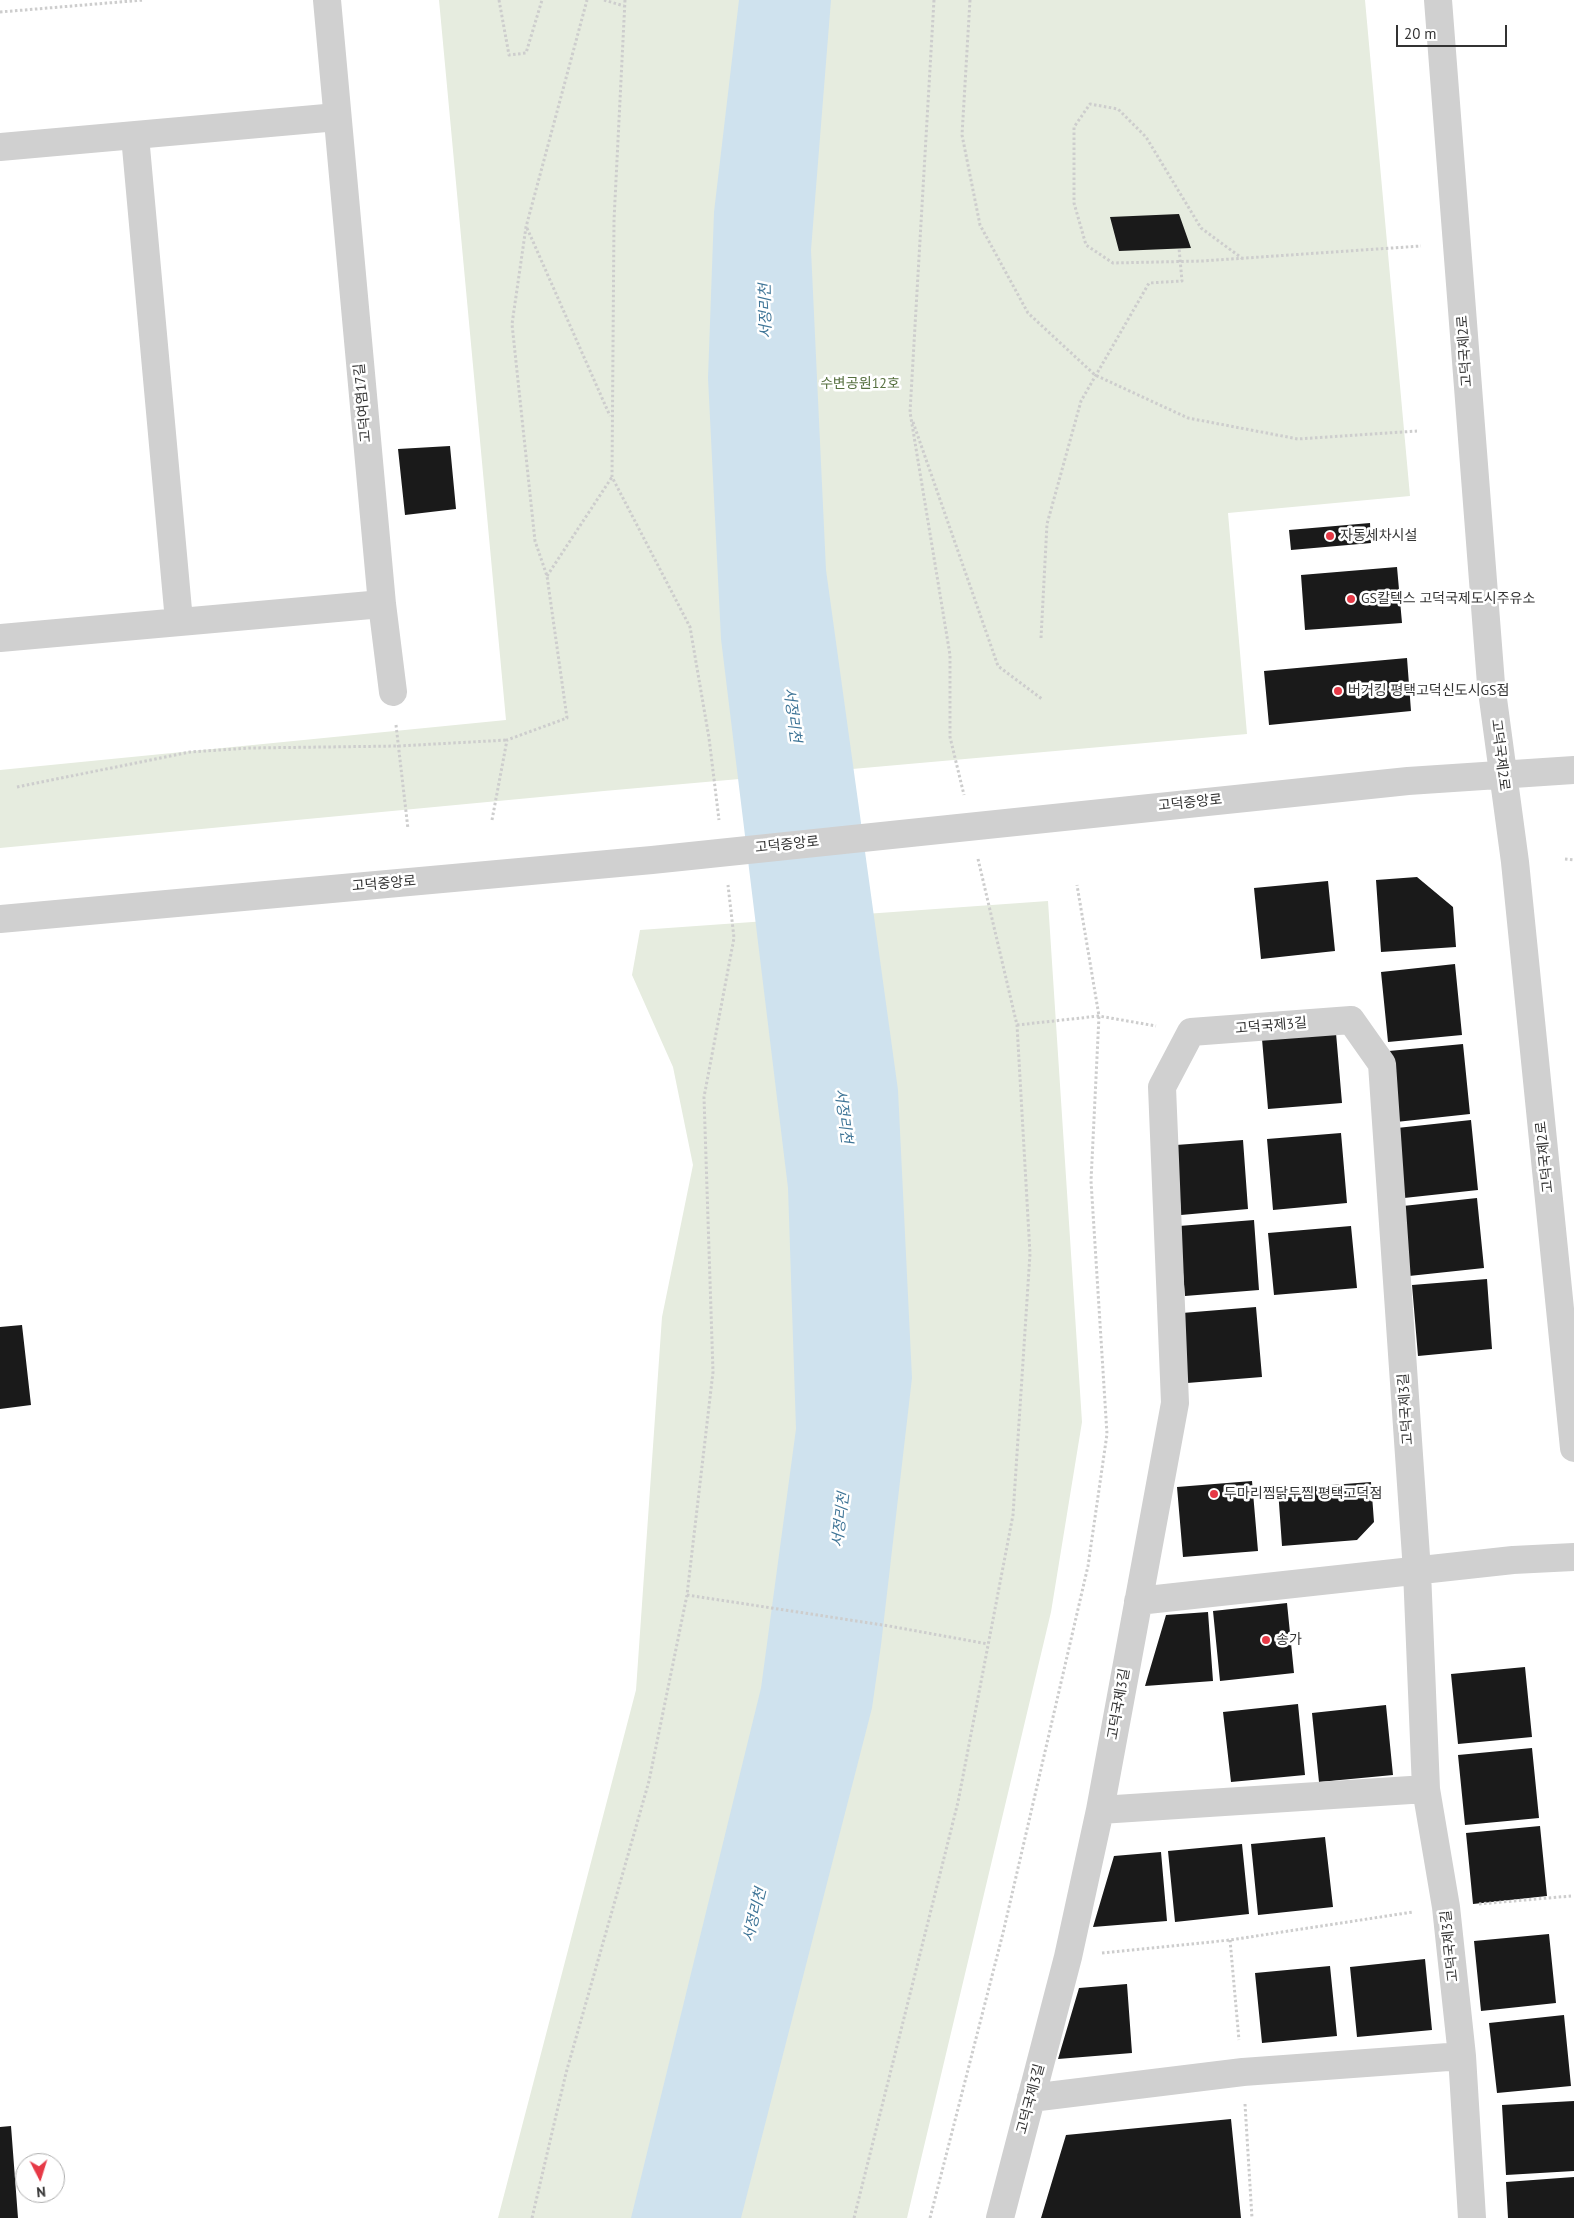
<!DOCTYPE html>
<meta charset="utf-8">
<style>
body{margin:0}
#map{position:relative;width:1574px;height:2218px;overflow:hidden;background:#fff;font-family:"PT Sans",sans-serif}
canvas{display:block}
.north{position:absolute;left:15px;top:2153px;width:50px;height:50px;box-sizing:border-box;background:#fff;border:1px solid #adadad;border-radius:50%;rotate:175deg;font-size:14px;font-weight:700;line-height:20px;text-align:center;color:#333}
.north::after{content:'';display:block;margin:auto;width:18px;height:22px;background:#e63946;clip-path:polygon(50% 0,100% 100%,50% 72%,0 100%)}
.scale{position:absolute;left:1396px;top:25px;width:111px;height:22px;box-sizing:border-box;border:2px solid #333;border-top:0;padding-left:6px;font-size:15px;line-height:18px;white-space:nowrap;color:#333;-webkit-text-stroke:4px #fff;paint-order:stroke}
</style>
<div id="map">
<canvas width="1574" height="2218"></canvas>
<div class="north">N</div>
<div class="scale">20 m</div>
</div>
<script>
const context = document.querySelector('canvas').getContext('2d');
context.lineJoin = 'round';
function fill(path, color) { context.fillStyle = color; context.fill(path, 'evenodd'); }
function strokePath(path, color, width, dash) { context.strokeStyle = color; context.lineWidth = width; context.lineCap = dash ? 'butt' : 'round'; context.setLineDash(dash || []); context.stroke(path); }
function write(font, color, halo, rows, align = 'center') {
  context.font = font + ' "PT Sans","Noto Sans KR",sans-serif'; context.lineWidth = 5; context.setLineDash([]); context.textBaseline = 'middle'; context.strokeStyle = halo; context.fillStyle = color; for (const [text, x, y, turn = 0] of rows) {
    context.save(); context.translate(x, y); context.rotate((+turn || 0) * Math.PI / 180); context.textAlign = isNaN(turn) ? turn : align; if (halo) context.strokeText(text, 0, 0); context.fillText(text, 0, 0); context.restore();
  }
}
const green = new Path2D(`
 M439 0H1365L1410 496 1228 513 1247 734 604 791 0 848V770L506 720Z
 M1048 901 1082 1422 1051 1612 907 2218H498L636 1690 662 1317 693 1165 673 1067 632 975 640 930Z`);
const water = new Path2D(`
 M739 0H831L811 250 826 570 898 1090 912 1378 881 1645 872 1708 741 2218H631L761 1688 796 1429 788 1188 721 639 708 378 714 212Z`);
const building = new Path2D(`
 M1179 214 1191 248 1119 251 1110 217Z
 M450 446 456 509 405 515 398 449Z
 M1370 523 1371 543 1291 550 1289 530Z
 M1397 567 1402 623 1305 630 1301 575Z
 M1407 658 1411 711 1269 725 1264 671Z
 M1417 877 1453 907 1456 947 1381 952 1376 880Z
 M1328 881 1335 951 1261 959 1254 888Z
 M1455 964 1462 1035 1388 1042 1381 972Z
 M1336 1033 1342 1103 1268 1109 1262 1039Z
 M1463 1044 1470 1114 1396 1122 1389 1051Z
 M1471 1120 1478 1190 1404 1198 1397 1128Z
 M1341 1133 1347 1203 1273 1210 1267 1139Z
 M1243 1140 1248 1209 1181 1215 1176 1145Z
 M1477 1198 1484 1268 1409 1276 1403 1206Z
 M1254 1220 1259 1290 1185 1296 1179 1226Z
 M1351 1226 1357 1288 1274 1295 1268 1233Z
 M1487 1279 1492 1349 1418 1356 1412 1285Z
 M1256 1307 1262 1377 1187 1383 1182 1313Z
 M22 1325 31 1405 0 1409V1327Z
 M1252 1481 1258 1551 1183 1557 1177 1487Z
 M1371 1482 1374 1522 1357 1540 1282 1546 1278 1489Z
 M1287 1603 1294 1673 1220 1681 1213 1611Z
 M1208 1612 1213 1681 1145 1686 1166 1615Z
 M1525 1667 1532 1737 1458 1744 1451 1674Z
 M1298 1704 1305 1775 1231 1782 1223 1712Z
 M1386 1705 1393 1775 1319 1782 1312 1713Z
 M1532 1748 1539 1818 1465 1825 1458 1755Z
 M1540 1826 1547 1896 1473 1904 1466 1833Z
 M1325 1837 1333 1907 1258 1915 1251 1844Z
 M1242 1844 1249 1914 1175 1922 1168 1851Z
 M1161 1852 1167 1921 1093 1927 1114 1856Z
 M1549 1934 1556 2003 1481 2011 1474 1941Z
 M1425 1959 1432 2030 1357 2037 1350 1967Z
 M1330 1966 1337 2036 1262 2043 1255 1973Z
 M1127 1984 1132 2053 1058 2059 1079 1988Z
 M1564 2015 1571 2086 1497 2093 1489 2023Z
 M1574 2101V2171L1506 2175 1502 2105Z
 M1231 2119 1241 2218H1041L1066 2135Z
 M11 2126 18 2218H0V2127Z
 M1574 2177V2218H1508L1506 2182Z`);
const path = new Path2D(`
 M499 0 509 55 526 53 542 0
 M604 0 624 6
 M625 0 614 220 612 477 690 627 709 738 719 820
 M934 0 910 412 950 655V737L964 795
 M970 0 962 135 980 225 1028 313 1095 375 1188 418 1298 439 1417 431
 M0 12 144 0
 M527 228 610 416
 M1243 259 1201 228 1146 137 1118 109 1090 104 1074 127V203L1086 245 1113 263 1202 261 1421 246
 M913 422 998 666 1042 699
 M547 576 612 477
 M1041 638 1047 524 1081 401 1149 283 1182 281 1179 248
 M396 725 408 829
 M17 787 190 752 249 748 399 746 507 740
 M492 820 507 740 567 718 547 576 535 541 512 324 526 227 587 0
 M1565 859 1574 860
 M1017 1025 1099 1016 1156 1026
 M687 1595 889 1626 988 1644
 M1479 1904 1571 1896
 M1230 1940 1239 2040
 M1102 1953 1230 1940 1413 1912
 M1245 2104 1252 2218
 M532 2218 566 2073 649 1781 687 1595 713 1372 704 1097 734 938 728 885
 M854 2218 958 1802 1013 1515 1030 1254 1017 1025 978 859
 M930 2218 1003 1933 1088 1566 1107 1434 1091 1181 1099 1016 1077 885`);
const minor = new Path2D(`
 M327 0 382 604 393 692
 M135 136 179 621
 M0 147 337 117
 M0 638 382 604
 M1138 1601 1513 1560 1574 1557
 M1100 1810 1426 1789
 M1031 2098 1243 2072 1462 2056
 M1000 2218 1068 1957 1100 1810 1175 1403 1162 1087 1191 1032 1351 1020 1382 1064 1417 1571 1426 1789 1446 1907 1462 2056 1472 2218`);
const tertiary = new Path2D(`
 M1438 0 1491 684 1515 862 1574 1448
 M0 919 652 860 1408 781 1574 770`);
const markers = [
 [1330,536,5,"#e63946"],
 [1351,599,5,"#e63946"],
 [1338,691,5,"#e63946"],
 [1214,1494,5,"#e63946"],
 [1266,1640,5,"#e63946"]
];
const streetNames = [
 ["고덕국제2로",1465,351,-94],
 ["고덕여염17길",363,403,-95],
 ["고덕국제2로",1500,755,83],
 ["고덕중앙로",1190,803,-6],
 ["고덕중앙로",787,845,-6],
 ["고덕중앙로",384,884,-5],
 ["고덕국제3길",1271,1026,-5],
 ["고덕국제2로",1545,1157,-96],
 ["고덕국제3길",1406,1409,-94],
 ["고덕국제3길",1119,1704,-80],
 ["고덕국제3길",1450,1946,-96],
 ["고덕국제3길",1031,2099,-75]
];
const parkNames = [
 ["수변공원12호",860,384]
];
const poiNames = [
 ["자동세차시설",1340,536],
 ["GS칼텍스 고덕국제도시주유소",1361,599],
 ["버거킹 평택고덕신도시GS점",1348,691],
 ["두마리찜닭두찜 평택고덕점",1224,1494],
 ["송가",1276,1640]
];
const waterNames = [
 ["서정리천",766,311,-91],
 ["서정리천",792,715,83],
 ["서정리천",843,1116,83],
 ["서정리천",841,1520,-83],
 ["서정리천",755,1915,-76]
];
fill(green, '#e6ecdf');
fill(water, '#cfe2ee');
fill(building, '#1a1a1a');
strokePath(path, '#cdcdcd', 3, [2.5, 2.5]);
strokePath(minor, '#d0d0d0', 28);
strokePath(tertiary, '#d0d0d0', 28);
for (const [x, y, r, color] of markers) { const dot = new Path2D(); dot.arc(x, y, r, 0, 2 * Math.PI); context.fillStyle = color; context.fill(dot); strokePath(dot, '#fff', 2); }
write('14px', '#333', '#fff', streetNames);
write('14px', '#56703f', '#fff', parkNames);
write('14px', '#333', '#fff', poiNames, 'left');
write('italic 15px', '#3f7597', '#fff', waterNames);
</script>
